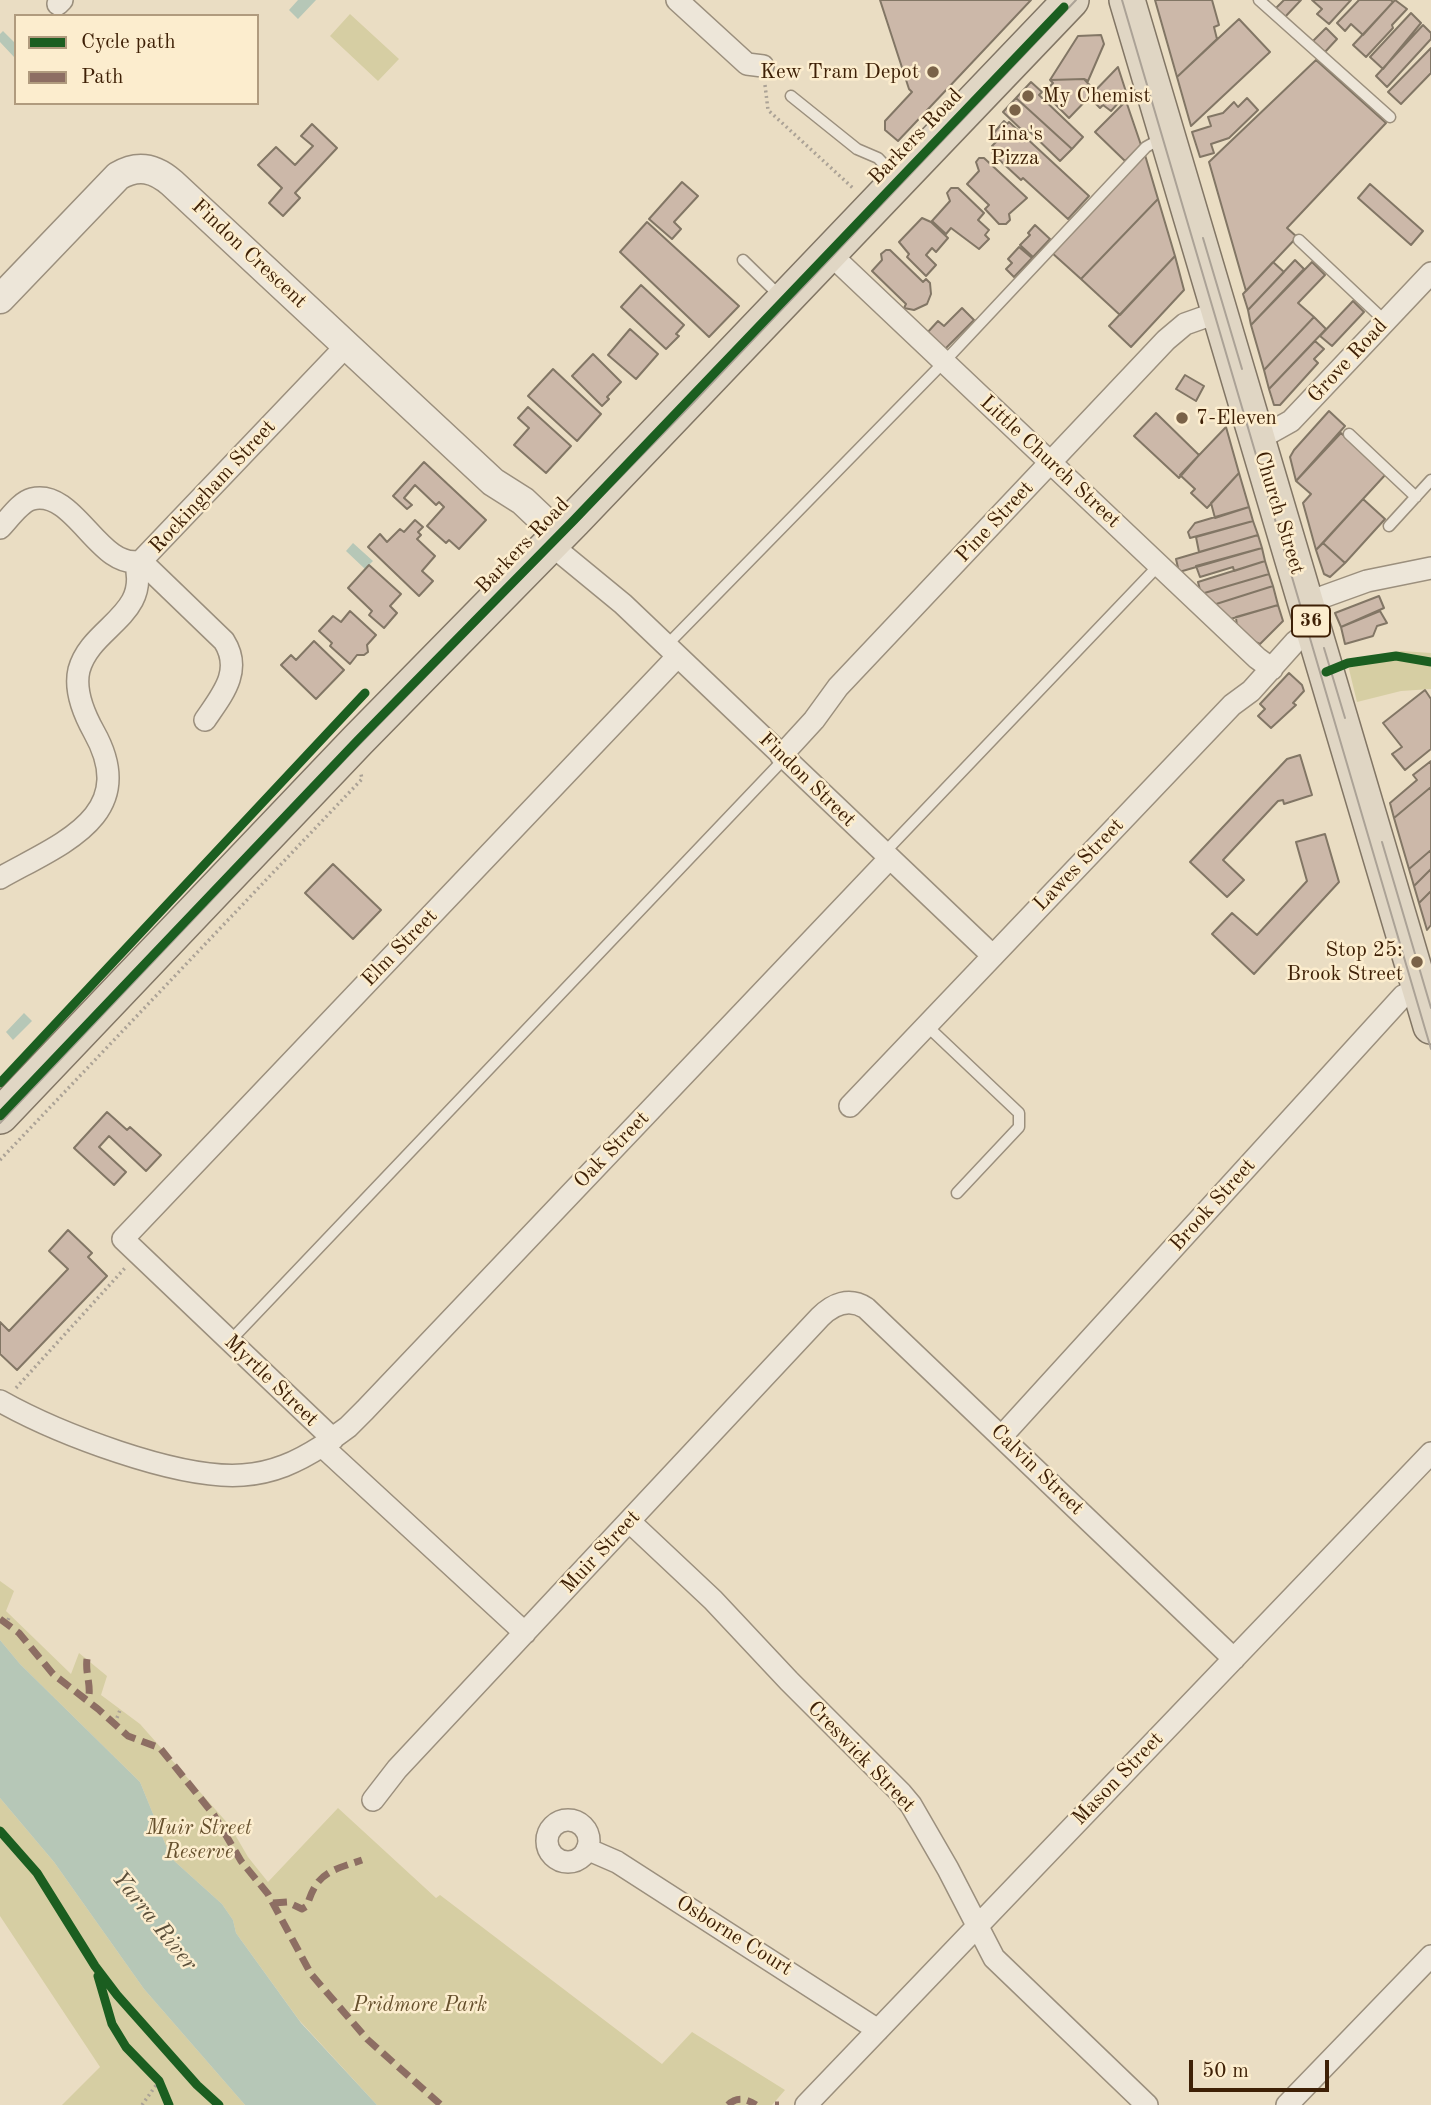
<!DOCTYPE html>
<style>
body{margin:0}
#map{position:relative;width:1431px;height:2105px;overflow:hidden;background:#eaddc3;font-family:"Old Standard TT",serif}
canvas{display:block}
.legend{position:absolute;left:14px;top:14px;width:245px;height:91px;box-sizing:border-box;background:#fcedce;border:2px solid #b09b7e;margin:0;padding:9px 12px;list-style:none;font-size:21px;color:#3e2006}
.legend li{display:flex;align-items:center;gap:14px;height:35px}
.legend b{width:35px;border:2px solid #b09b7e}
.scale{position:absolute;left:1189px;top:2060px;width:140px;height:32px;box-sizing:border-box;border:4px solid #3e2006;border-top:0;padding-left:9px;font-size:21px;line-height:24px;white-space:nowrap;color:#3e2006;-webkit-text-stroke:5px #fcedce;paint-order:stroke}
</style>
<div id="map">
<canvas width="1431" height="2105"></canvas>
<ul class="legend">
<li><b style="height:9px;background:#1b5e20"></b>Cycle path</li>
<li><b style="height:9px;background:#8d6e63"></b>Path</li>
</ul>
<div class="scale">50 m</div>
</div>
<script>
const context = document.querySelector('canvas').getContext('2d');
context.lineJoin = 'round';
function fill(path, color) { context.fillStyle = color; context.fill(path, 'evenodd'); }
function strokePath(path, color, width, dash) { context.strokeStyle = color; context.lineWidth = width; context.lineCap = dash ? 'butt' : 'round'; context.setLineDash(dash || []); context.stroke(path); }
function write(font, color, halo, rows, align = 'center') {
  context.font = font + ' "Old Standard TT",serif'; context.lineWidth = 5; context.setLineDash([]); context.textBaseline = 'middle'; context.strokeStyle = halo; context.fillStyle = color; for (const [text, x, y, turn = 0] of rows) {
    context.save(); context.translate(x, y); context.rotate((+turn || 0) * Math.PI / 180); context.textAlign = isNaN(turn) ? turn : align; if (halo) context.strokeText(text, 0, 0); context.fillText(text, 0, 0); context.restore();
  }
}
const green = new Path2D(`
 M350 14 399 59 378 81 330 36Z
 M1401 651 1431 653V689L1401 691 1357 702 1348 665Z
 M0 1581 14 1591 6 1611 71 1674 79 1653 107 1676 101 1695 140 1724 230 1826 248 1857 268 1882 338 1808 436 1898 440 1895 662 2064 692 2032 785 2090 772 2105H377L299 2020 236 1933 233 1920 222 1904 171 1858 140 1782 20 1664 0 1640Z
 M0 1798 54 1862 144 1989 245 2105H62L100 2067 0 1916Z`);
const water = new Path2D(`
 M298 0H316L298 19 289 10Z
 M3 31 16 44 14 57 0 42V34Z
 M353 543 373 561 365 569 346 551Z
 M24 1013 32 1021 13 1040 6 1032Z
 M0 1640 20 1664 140 1782 171 1858 222 1904 233 1920 236 1933 301 2023 377 2105H245L144 1989 54 1862 0 1798Z`);
const building = new Path2D(`
 M880 0H1031L898 141 885 130V121L912 92 909 89Z
 M1155 0H1212L1219 25 1214 27 1217 39 1177 77Z
 M1284 0H1301L1285 17 1276 8Z
 M1312 0H1351L1329 24 1317 14 1322 9Z
 M1359 0H1391L1393 2 1363 35 1351 24 1345 31 1337 23Z
 M1395 0 1407 9 1392 25 1393 28 1366 57 1353 45Z
 M1411 13 1421 23 1383 69 1370 57Z
 M1239 19 1270 52 1191 126 1177 77Z
 M1423 25 1431 33V39L1387 87 1376 76Z
 M1326 28 1337 39 1325 52 1313 41Z
 M1101 35 1104 44 1088 81 1084 79 1050 80 1078 36Z
 M1431 48V73L1401 104 1388 92Z
 M1316 60 1386 123 1287 228 1297 237 1246 291 1209 162Z
 M1118 67 1128 98 1121 104 1119 102 1111 111 1103 105 1100 108 1089 97Z
 M1084 79 1095 91 1069 118 1044 93 1053 83 1050 80Z
 M1031 82 1042 92 1039 95 1083 137 1072 149 1016 98Z
 M1016 98 1072 149 1060 161 1028 130 1025 133 1003 112Z
 M1247 98 1258 110 1229 138 1211 144 1214 153 1200 157 1192 132 1211 126 1208 117 1223 113 1234 102 1238 107Z
 M1126 101 1141 145 1125 161 1095 132Z
 M1004 121 1007 124 1009 122 1089 196 1068 219 1023 178 1021 180 992 153 996 149 992 146 999 139 993 134Z
 M312 124 337 148 295 193 300 198 283 216 269 203 282 188 258 165 276 147 295 165 313 146 301 136Z
 M1145 155 1158 199 1081 279 1051 252Z
 M979 158H984L1027 198 1009 214 1010 220 1006 224H999L985 209 989 205 967 184 979 171 976 162Z
 M682 182 698 196 674 222 681 229 672 239 649 219Z
 M1370 184 1423 231 1411 245 1358 198Z
 M951 188H958L984 213 978 220 989 230 985 235 989 239 979 249 951 228 946 234 932 221 950 201 947 193Z
 M1158 199 1175 256 1120 315 1081 279Z
 M922 218 931 222 948 238 936 252 932 248 926 255 936 265 926 276 907 257 909 254 899 242Z
 M647 222 739 306 709 337 620 252Z
 M1035 225 1050 239 1033 257 1020 245 1030 235 1028 233Z
 M1019 247 1032 258 1014 277 1006 269 1012 263 1008 259Z
 M886 250H890L923 282 926 279 930 283 931 294 927 304 914 310 904 308 906 304 872 271 882 260 881 254Z
 M1175 256 1184 290 1131 347 1109 326Z
 M1295 260 1304 269 1251 325 1248 310Z
 M1273 262 1284 272 1248 310 1243 294Z
 M1312 262 1325 275 1298 303 1314 317 1264 370 1251 325Z
 M641 285 684 325 676 334 679 336 666 349 621 307Z
 M1353 301 1364 312 1332 346 1320 336Z
 M962 308 974 320 944 350 927 333 938 321 944 326Z
 M1314 317 1326 329 1269 389 1264 370Z
 M630 329 658 354 636 379 608 355Z
 M1315 341 1324 349 1314 359 1318 363 1280 405H1274L1269 389Z
 M593 354 621 382 607 397 609 399 602 406 572 376Z
 M553 369 601 414 577 441 528 396Z
 M1185 375 1204 386 1196 401 1176 389Z
 M528 407 571 446 546 473 514 445 529 428 518 418Z
 M1329 411 1345 426 1296 481 1290 457 1294 450Z
 M1156 413 1199 455 1179 478 1134 436Z
 M1226 427 1239 473 1207 508 1191 493 1195 489 1180 475Z
 M1341 433 1386 474 1316 550 1303 503 1311 494 1296 481Z
 M424 462 486 520 459 549 449 540 446 543 427 526 444 507 439 502 436 505 415 485 404 498 412 505 407 509 393 496Z
 M1239 473 1249 507 1215 518 1211 503Z
 M1363 499 1385 519 1345 563 1323 543Z
 M1249 507 1253 521 1190 538 1188 532 1195 523Z
 M415 520 423 527 418 532 421 535 417 539 435 556 422 571 433 581 419 596 368 547 380 534 387 542 400 529 404 532Z
 M1253 521 1258 535 1199 552 1196 537Z
 M1258 535 1262 548 1179 572 1176 559Z
 M1323 543 1345 563 1330 577 1324 574 1316 550Z
 M1262 548 1265 561 1234 571 1233 567 1200 577 1196 566Z
 M1265 561 1269 574 1201 594 1198 582Z
 M369 565 401 594 390 606 397 613 384 628 369 615 372 611 348 588Z
 M1269 574 1273 586 1213 605 1201 594Z
 M1273 586 1278 605 1227 620 1213 605Z
 M1379 596 1384 608 1341 627 1335 613Z
 M1278 605 1283 621 1260 644 1251 640 1237 627 1236 617Z
 M350 611 376 635 367 645 368 652 364 655H357L350 664 330 646 332 643 319 631 333 616 341 622Z
 M1380 611 1387 623 1377 626 1373 636 1345 644 1341 627Z
 M314 641 344 670 316 699 281 665 291 655 296 660Z
 M1289 673 1302 685 1304 691 1293 703 1296 705 1271 728 1258 716 1265 709 1260 704Z
 M1425 690 1431 699V749L1405 770 1392 754 1402 747 1383 723Z
 M1300 755 1312 795 1284 804 1283 800 1278 801 1223 860 1244 880 1227 897 1190 862 1287 759Z
 M1431 761V787L1394 818 1390 803 1417 780 1413 775Z
 M1431 787V850L1409 869 1394 818Z
 M1325 834 1339 882 1254 974 1212 934 1232 913 1257 935 1307 881 1296 842Z
 M1431 850V869L1414 886 1409 869Z
 M333 864 381 910 353 939 305 893Z
 M1431 869V891L1419 903 1414 886Z
 M1431 891V925L1427 930 1419 903Z
 M107 1112 127 1130 130 1127 161 1155 146 1171 109 1136 99 1147 126 1172 114 1185 74 1148Z
 M68 1230 92 1253 88 1257 107 1276 17 1370 0 1354V1322L9 1331 68 1269 49 1251Z`);
const path = new Path2D(`
 M765 85 768 110 854 189
 M0 1160 362 779 361 774
 M16 1388 125 1268
 M6 1625 10 1615
 M115 1723 120 1710
 M142 2105 159 2081`);
const service = new Path2D(`
 M1259 0 1390 117
 M791 96 857 149 878 158 896 177
 M1299 240 1385 321
 M743 260 782 298
 M1349 434 1416 497
 M1389 526 1431 480
 M666 646 944 362 1146 147 1162 138
 M884 853 1159 565
 M926 1025 1019 1113V1127L957 1193
 M230 1341 784 759`);
const minor = new Path2D(`
 M677 0 747 64 763 66
 M58 4 62 0
 M829 253 1257 658 1272 669
 M1257 440 1291 421 1431 273
 M0 528C9 519 20 502 32 499 75 488 99 571 141 561L347 345
 M550 544 623 604 993 956
 M141 561 224 641C243 671 222 695 205 720
 M1306 603 1367 581 1431 568
 M781 756 814 720 838 687 1166 340 1185 324 1219 312
 M0 878C60 844 141 816 94 732 84 714 74 691 79 670 91 626 151 616 135 562
 M850 1106 1232 705 1251 691 1295 642 1313 628
 M0 1401C57 1433 178 1480 243 1475 273 1473 297 1462 322 1446
 M1002 1436 1403 996 1429 983
 M333 1439 123 1239 677 657
 M630 1522 713 1600 789 1681 901 1793 911 1805 948 1869 994 1958 1147 2105
 M525 1633 322 1446 348 1427 365 1410 889 859
 M373 1800 397 1769 820 1317C833 1304 849 1297 866 1308L1234 1659
 M547 1841a21 21 0 1 1 42 0a21 21 0 1 1-42 0Z
 M587 1849 617 1862 878 2030
 M806 2105 1431 1453
 M1287 2105 1431 1956`);
const tertiary = new Path2D(`
 M0 299 118 176C138 164 155 168 172 183L493 482 523 501 559 535`);
const primary = new Path2D(`
 M1127 0 1431 1026
 M0 1116 358 740 574 520 1071 0`);
const tram = new Path2D(`
 M1122 0 1431 1049
 M1203 238 1242 369
 M1324 648 1345 718
 M1382 842 1431 1008
 M0 1123 350 754 692 404 1076 0`);
const quiet = new Path2D(`
 M0 1619 19 1633 53 1674 98 1709 128 1736 160 1748 214 1815 241 1861 268 1894 311 1974 367 2039 441 2105
 M87 1659C85 1674 92 1686 88 1700
 M273 1903 287 1902 302 1909 307 1906C317 1872 330 1871 362 1860
 M728 2105C737 2096 747 2099 756 2105
 M775 2105H779`);
const cycleway = new Path2D(`
 M1326 672 1348 663 1396 656 1431 662
 M0 1083 365 693
 M0 1116 358 740 574 520 1064 7
 M0 1831 37 1873 95 1966 117 1995 197 2085 219 2105
 M98 1976 112 2024 126 2047 159 2081 169 2105`);
const markers = [
 [933,72,7,"#7a6248"],
 [1028,96,7,"#7a6248"],
 [1015,110,7,"#7a6248"],
 [1182,418,7,"#7a6248"],
 [1417,962,7,"#7a6248"]
];
const shields = [
 [1311,621,38]
];
const shieldNames = [
 ["36",1311,621]
];
const poiNames = [
 ["Kew Tram Depot",919,72],
 ["My Chemist",1042,96,"left"],
 ["Lina's",1015,134,"center"],
 ["Pizza",1015,158,"center"],
 ["7-Eleven",1196,418,"left"],
 ["Stop 25:",1403,950],
 ["Brook Street",1403,974]
];
const streetNames = [
 ["Barkers Road",916,137,-46],
 ["Findon Crescent",249,254,43],
 ["Grove Road",1348,361,-47],
 ["Little Church Street",1050,462,43],
 ["Rockingham Street",213,487,-47],
 ["Church Street",1279,513,73],
 ["Pine Street",995,522,-47],
 ["Barkers Road",523,546,-46],
 ["Findon Street",807,780,44],
 ["Lawes Street",1079,865,-46],
 ["Elm Street",400,948,-46],
 ["Oak Street",612,1150,-46],
 ["Brook Street",1213,1205,-48],
 ["Myrtle Street",271,1381,44],
 ["Calvin Street",1037,1470,44],
 ["Muir Street",601,1552,-47],
 ["Creswick Street",861,1757,46],
 ["Mason Street",1118,1779,-46],
 ["Osborne Court",734,1936,32]
];
const parkNames = [
 ["Muir Street",199,1828],
 ["Reserve",199,1852],
 ["Pridmore Park",420,2005]
];
const waterNames = [
 ["Yarra River",154,1921,51]
];
fill(green, '#d6cea3');
fill(water, '#b6c7b7');
fill(building, '#ccb8a9');
strokePath(building, '#827665', 2);
strokePath(service, '#9b8f7d', 13);
strokePath(minor, '#9b8f7d', 24);
strokePath(tertiary, '#9b8f7d', 31);
strokePath(primary, '#827665', 38);
strokePath(path, '#aba296', 3.5, [2, 3.5]);
strokePath(service, '#ede6d9', 10);
strokePath(minor, '#ede6d9', 21);
strokePath(tertiary, '#ede6d9', 28);
strokePath(primary, '#e0d6c4', 35);
strokePath(tram, '#aba296', 2);
strokePath(quiet, '#8d6e63', 7, [14, 7]);
strokePath(cycleway, '#1b5e20', 9);
for (const [x, y, r, color] of markers) { const dot = new Path2D(); dot.arc(x, y, r, 0, 2 * Math.PI); context.fillStyle = color; context.fill(dot); strokePath(dot, '#fcedce', 2.5); }
for (const [x, y, w] of shields) { const box = new Path2D(); box.roundRect(x - w / 2, y - 15.5, w, 31, 5); context.fillStyle = '#fcedce'; context.fill(box); strokePath(box, '#3e2006', 2); }
write('bold 19px', '#3e2006', null, shieldNames);
write('21px', '#3e2006', '#fcedce', poiNames, 'right');
write('21px', '#3e2006', '#fcedce', streetNames);
write('italic 21px', '#66502d', '#fcedce', parkNames);
write('italic 23px', '#5b4f3a', '#fcedce', waterNames);
</script>
